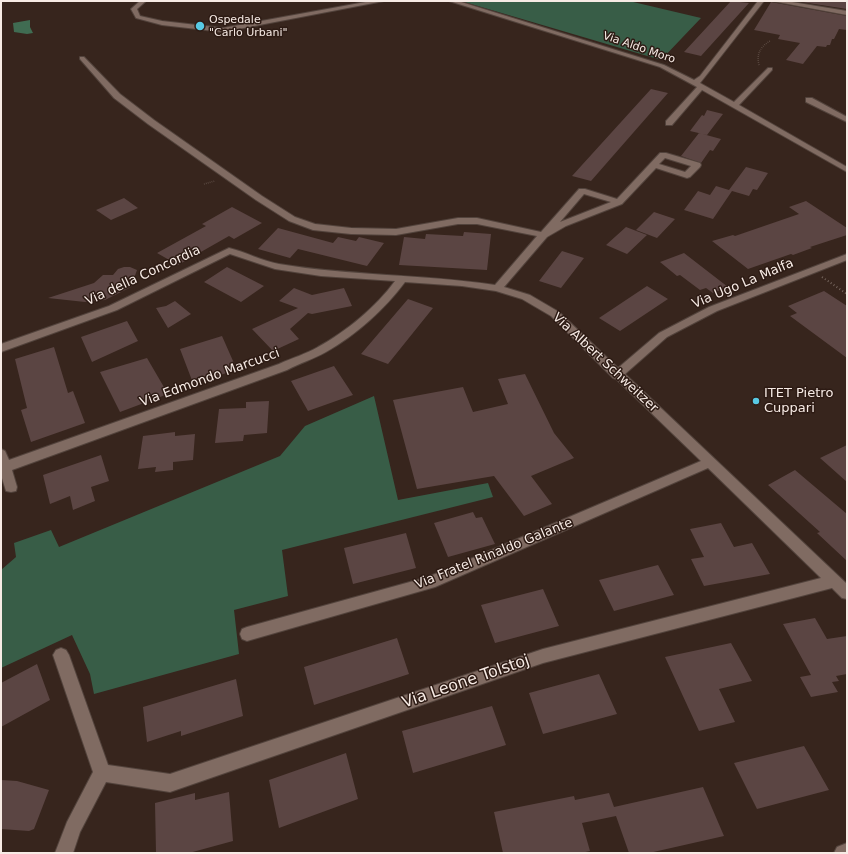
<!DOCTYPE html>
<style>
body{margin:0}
#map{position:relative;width:848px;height:854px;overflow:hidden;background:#37251d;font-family:"DejaVu Sans",sans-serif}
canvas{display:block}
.frame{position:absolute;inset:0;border:2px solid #f7ebe5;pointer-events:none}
</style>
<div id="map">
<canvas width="848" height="854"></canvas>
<div class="frame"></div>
</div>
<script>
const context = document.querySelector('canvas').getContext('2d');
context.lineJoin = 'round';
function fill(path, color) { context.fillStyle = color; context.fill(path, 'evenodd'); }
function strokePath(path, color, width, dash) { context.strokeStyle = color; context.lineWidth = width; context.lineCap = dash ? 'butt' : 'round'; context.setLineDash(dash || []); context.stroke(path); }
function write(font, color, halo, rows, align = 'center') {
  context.font = font + ' "DejaVu Sans",sans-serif'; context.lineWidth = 3; context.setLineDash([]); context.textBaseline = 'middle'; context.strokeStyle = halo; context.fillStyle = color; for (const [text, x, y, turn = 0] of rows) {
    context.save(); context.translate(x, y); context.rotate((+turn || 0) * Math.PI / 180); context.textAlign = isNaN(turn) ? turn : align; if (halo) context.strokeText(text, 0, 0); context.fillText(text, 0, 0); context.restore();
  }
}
const green = new Path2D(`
 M461 1H629L701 18 661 60Z
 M374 396 398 500 488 483 493 497 282 550 288 596 234 610 239 654 94 694 90 674 72 635 1 668V570L16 557 14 543 51 530 59 547 280 456 305 426Z`);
const forest = new Path2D(`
 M30 20V27L33 33 27 34 14 32 13 23Z`);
const building = new Path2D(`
 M731 1 749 3 701 56 684 52Z
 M795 1H847V9Z
 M771 2 847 16V30L839 29 834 39H832L830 45H827L826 47 817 46 803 64 786 60 800 43 778 39 780 35 754 30Z
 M651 89 668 93 591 181 572 176Z
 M707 110 723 114 707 135 690 131 702 115 704 116Z
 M699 133 721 139 713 151 710 150 701 163 681 156Z
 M746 167 768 173 757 190 753 189 749 196 732 191 713 219 684 210 698 191 710 195 716 186 729 190Z
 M124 198 138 208 111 220 96 210Z
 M806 201 847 228V235L810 247 812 248 793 255 791 254 748 269 712 241 733 235 735 236 799 214 789 207Z
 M232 207 262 223 234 239 229 236 178 265 157 253 206 226 202 224Z
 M654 212 675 219 657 238 636 230Z
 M626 227 647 235 627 254 606 245Z
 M278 228 333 243 338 237 356 241 359 237 384 243 367 266 298 249 290 258 258 249Z
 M464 232 491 234 487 270 399 265 404 237 425 239 426 234 463 236Z
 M562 251 584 258 561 288 539 281Z
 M684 253 728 287 713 293 706 288 700 290 680 275 677 276 660 262Z
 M124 267H130L137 270 131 287 105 300 85 302 48 298 94 283 103 275H113L118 269Z
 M227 267 264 286 241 302 204 282Z
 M647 286 668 299 620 331 599 318Z
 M294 288 312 295 344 288 352 306 312 314 308 313 290 329 299 339 273 351 252 329 298 308 279 301Z
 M824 291 847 306V358L790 316 797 313 788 306Z
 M408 299 433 308 388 364 361 354Z
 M175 301 191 314 168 328 156 308 166 306Z
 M127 321 138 341 92 362 81 337Z
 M222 336 237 370 193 383 180 349Z
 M54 347 68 393 73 391 85 423 31 442 21 410 27 408 15 359Z
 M147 358 168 394 120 412 100 372Z
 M334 366 353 395 308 411 291 381Z
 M525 374 554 433 574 458 531 476 552 504 524 516 494 476 417 489 393 400 463 387 473 412 508 404 498 379Z
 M269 401 267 433 244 435 243 441 215 443 219 409 246 408V402Z
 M175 432V436L195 434 193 460 173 462V470L155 472 156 467 138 469 143 436Z
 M847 445V482L820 458Z
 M101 455 109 481 91 487 95 501 73 510 70 496 50 504 43 475Z
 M795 470 847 514V561L817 533 820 532 768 485Z
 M473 512 476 518 482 517 495 544 448 557 434 523Z
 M721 523 734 547 752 543 770 574 704 586 691 559 704 557 690 529Z
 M406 533 416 568 353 584 344 548Z
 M658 565 674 595 614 611 599 580Z
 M543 589 559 626 495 643 481 605Z
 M815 618 827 639 847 636V674L836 676 839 681 832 682 838 692 811 697 800 677 811 675 783 624Z
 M397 638 409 674 314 705 304 667Z
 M731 643 752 681 719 689 735 722 699 731 665 657Z
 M37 664 50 700 1 727V683Z
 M599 674 617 714 543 734 529 693Z
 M236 679 243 716 181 736V731L147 742 143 707Z
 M492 706 506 745 413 773 402 731Z
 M804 746 829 790 757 809 734 763Z
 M346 753 358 799 279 828 269 780Z
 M1 780 17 781 49 790 34 829 29 831 1 829Z
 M703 787 724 836 649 853H629L616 816 582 823 590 851 581 853H503L494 812 574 796 575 800 609 793 614 807Z
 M229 792 233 841 189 853H156L155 803 195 793V800Z`);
const pathFar1 = new Path2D(`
 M759 65C756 54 761 46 770 41
 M204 184 215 181`);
const path = new Path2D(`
 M822 277 847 294`);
const minor = new Path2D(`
 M140 1H146L137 9 140 16 162 21 223 28 371 1H384L223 32 162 25 136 18 131 9Z
 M449 1H458L664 65 694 80 700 76 758 1H764L704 78 700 83 734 102 768 68H772V70L739 105 847 167V172L702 90 672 125H666V121L697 87 660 67Z
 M772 1H786L847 11V15Z
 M80 57H84L120 94 154 120 262 196 295 217 315 224 351 228 396 229 458 218H477L541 232 579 189H585L617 199 660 153H666L700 163 701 165 700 167 690 177 687 178 656 168 622 204 566 226 547 237 504 287 530 295 559 312 618 368 659 333 709 307 847 254V260L717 311 667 337 625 374 847 584V599L842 598 832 588 543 663 170 792 106 782 80 832 73 853H55L67 822 93 772 53 655 56 650 61 648 66 650 69 655 108 765 170 774 543 649 821 578 708 468 435 587 247 641 242 639 240 634 242 629 247 627 428 577 701 461 616 379 613 378 551 316 522 299 496 291 462 286 405 282C385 309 356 335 326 352 314 359 300 363 287 370L12 470 17 487 16 491 11 492 6 491 1 475V449L5 451 9 460 279 364C292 358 306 354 318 347 347 331 376 307 395 281L321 276 275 269 230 254 117 310 1 352V344L109 306 229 248C246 252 262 261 279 264 350 276 423 274 495 285L537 236 477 224H458L396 235 351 234 313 230 289 221 256 200 148 124 114 98 80 59ZM665 158 691 166 685 172 659 164ZM584 194 611 202 560 222Z
 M806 98H812L847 117V122L806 102Z
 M847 843V853H834L837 847Z`);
const markers = [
 [200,26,5,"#58c9e3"],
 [756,401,4,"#58c9e3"]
];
const farPoinames = [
 ["Ospedale",209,20],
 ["\"Carlo Urbani\"",209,33]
];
const farStreetnames = [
 ["Via Aldo Moro",639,48,19]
];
const streetNames = [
 ["Via della Concordia",143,276,-25],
 ["Via Ugo La Malfa",743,284,-23],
 ["Via Albert Schweitzer",605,363,43],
 ["Via Edmondo Marcucci",210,378,-20],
 ["Via Fratel Rinaldo Galante",494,554,-22]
];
const poiNames = [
 ["ITET Pietro",764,394],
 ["Cuppari",764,409]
];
const nearStreetnames = [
 ["Via Leone Tolstoj",466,682,-19]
];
fill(green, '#385d47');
fill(forest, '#406c52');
fill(building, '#5b4543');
strokePath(minor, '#52433c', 2);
strokePath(pathFar1, '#74645c', 1.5, [0.5, 1.5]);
strokePath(path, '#74645c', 2, [1, 2.5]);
fill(minor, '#806b62');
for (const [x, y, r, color] of markers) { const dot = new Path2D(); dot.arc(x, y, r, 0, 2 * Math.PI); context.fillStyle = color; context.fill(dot); strokePath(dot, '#2d1b14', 1.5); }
write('11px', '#f7ebe5', '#2d1b14', farPoinames, 'left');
write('11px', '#f7ebe5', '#2d1b14', farStreetnames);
write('13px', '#f7ebe5', '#2d1b14', streetNames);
write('13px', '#f7ebe5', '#2d1b14', poiNames, 'left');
write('16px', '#f7ebe5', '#2d1b14', nearStreetnames);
</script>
